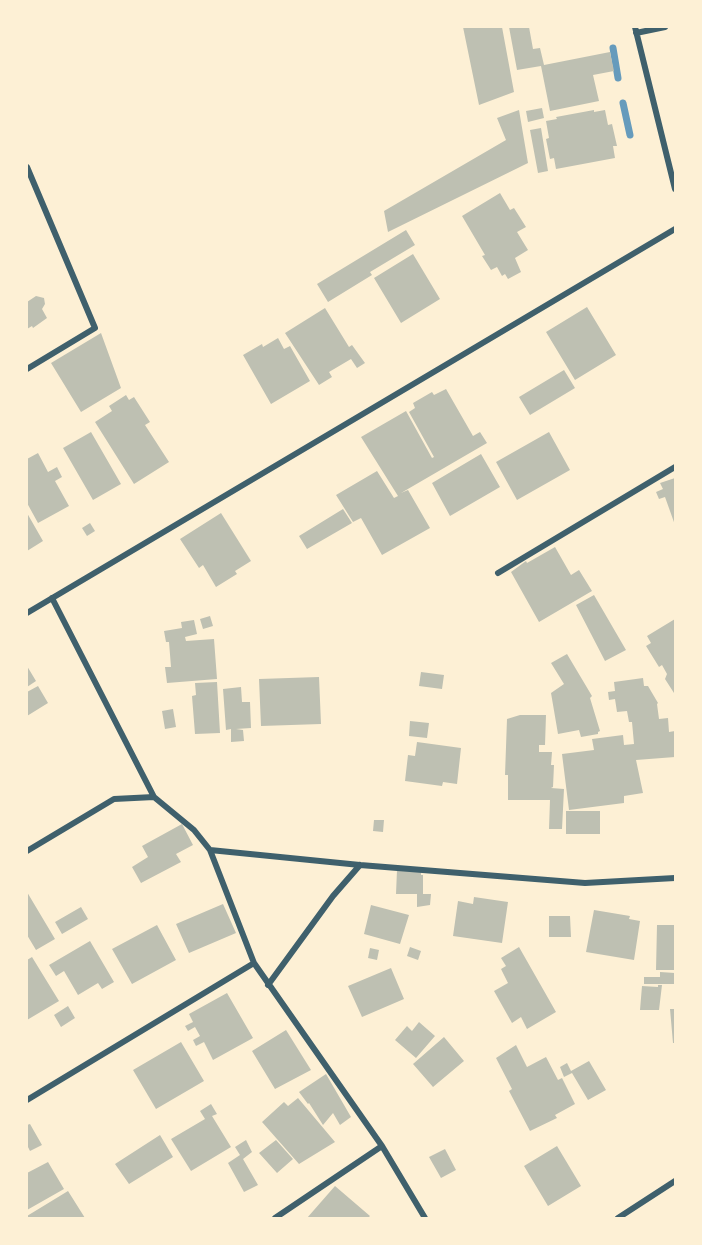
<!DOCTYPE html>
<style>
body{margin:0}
#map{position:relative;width:702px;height:1245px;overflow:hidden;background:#fdf0d5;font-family:"Noto Sans",sans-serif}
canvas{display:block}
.frame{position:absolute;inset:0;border:28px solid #fdf0d5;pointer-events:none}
</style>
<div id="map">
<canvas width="702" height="1245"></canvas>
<div class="frame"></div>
</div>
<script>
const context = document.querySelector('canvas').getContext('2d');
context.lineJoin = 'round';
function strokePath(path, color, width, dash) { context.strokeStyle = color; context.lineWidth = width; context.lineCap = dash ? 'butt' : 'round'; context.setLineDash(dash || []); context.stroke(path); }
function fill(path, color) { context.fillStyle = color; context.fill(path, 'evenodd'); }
const stream = new Path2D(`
 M613 48 618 78
 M623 103 630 135`);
const building = new Path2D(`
 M463 27H502L514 92 479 105Z
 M509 27H529L533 49 540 48 544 65 610 52 614 71 593 75 599 101 550 111 541 66 517 70Z
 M542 108 544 118 528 122 526 111Z
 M519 110 528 163 388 232 384 211 506 140 497 118Z
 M594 110V112L605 110 608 125 612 124 617 146H613L615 158 556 169 554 158 550 159 546 139 549 138 546 121 557 119 556 117Z
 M541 128 548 171 538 173 530 130Z
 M500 193 510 210 514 208 526 227 517 232 528 250 515 258 521 272 508 279 505 274 502 276 497 267 491 270 482 256 485 255 462 216Z
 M406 230 415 245 370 272 372 275 328 302 317 284Z
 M413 254 440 299 401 323 374 278Z
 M36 296 44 298 45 304 42 309 47 318 33 328 32 326 27 329V302Z
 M587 307 616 355 575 380 546 332Z
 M325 308 349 347 352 345 365 363 357 368 351 359 329 372 332 377 319 385 285 333Z
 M101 333 121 388 81 412 51 363Z
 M278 338 284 349 290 346 310 381 271 404 243 355 262 344 263 347Z
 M564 370 575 388 530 415 519 397Z
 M446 389 473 436 480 432 487 443 401 493 408 490 430 528 382 555 361 518 353 522 336 495 377 471 394 498 398 496 361 437 406 411 432 458 434 457 409 412 415 408 413 403 432 392 434 395Z
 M126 395 129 400 134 397 150 422 145 425 169 462 134 484 95 422 112 411 109 406Z
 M91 432 121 484 93 500 63 448Z
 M549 432 570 470 517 500 496 462Z
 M38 453 48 472 57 467 62 477 55 481 69 506 38 523 27 503V459Z
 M481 454 500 487 450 516 432 483Z
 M675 478V525L665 497 659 499 656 492 663 489 660 483Z
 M343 509 352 523 307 549 299 536Z
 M27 513 43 541 27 551Z
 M221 513 251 561 235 571 237 574 216 587 203 565 199 568 180 539Z
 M90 523 95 531 87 536 82 528Z
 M555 547 571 575 579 570 592 591 539 622 511 572 526 561 527 563Z
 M594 595 626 650 605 661 576 605Z
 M210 616 213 626 203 629 200 619Z
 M675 619V692L674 693 665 679 667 674 662 665 659 667 646 646 651 643 647 636Z
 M194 620 197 634 185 637 186 641 214 639 217 679 167 683 165 667H171L169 642H166L164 631 182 628 181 622Z
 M567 654 592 696 590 698 600 731 598 732V734L581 737 579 730 558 734 551 693 564 684 551 663Z
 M27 666 36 681 27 687Z
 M421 672 444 675 442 689 419 686Z
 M319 677 321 724 261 726 259 679Z
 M643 678 644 686H648L658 703 657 704 659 719 668 718 669 732 675 731V757L636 760 643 793 624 796V803L569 810 562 754 594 750 592 739 623 735 624 745 634 744 632 722H629L627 711 617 712 615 699 609 700 608 692 615 691 614 682Z
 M217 682 220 733 195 734 192 696 196 695 195 683Z
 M38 686 48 703 27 716V692Z
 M241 687 242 702H250L251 728 236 729 243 730 244 741 231 742V729L226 730 223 689Z
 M173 709 176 727 165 729 162 711Z
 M520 715H546L545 745H539V752H552L551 765H554L553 787 551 788 564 789 562 829H549L550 800H508V775H505L507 719Z
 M410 721 429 723 427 738 409 736Z
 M417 742 461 748 457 784 443 782 442 786 405 781 408 755 415 756Z
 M566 811H600V834H566Z
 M374 820H384L383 832 373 831Z
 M182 824 193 845 176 854 181 862 141 883 132 867 148 857 142 846Z
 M397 870 421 871V875H423V894H431L430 905 417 907V894H396Z
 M27 892 55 939 36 950 27 935Z
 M474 897 508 902 502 943 453 936 458 901 473 904Z
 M223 904 236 933 189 953 176 924Z
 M371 905 409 915 400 944 364 934Z
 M81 907 88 919 62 934 55 922Z
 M594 910 630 916 629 919 640 921 634 960 586 952Z
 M549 916H570L571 937H549Z
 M157 925 176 960 132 984 112 949Z
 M657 925H675V970H656Z
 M90 941 114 982 102 989 98 983 78 995 64 971 56 976 49 965Z
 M410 947 421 951 418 960 407 956Z
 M519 947 556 1012 527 1029 521 1017 512 1023 494 991 508 983 501 969 506 966 501 958Z
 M370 948 379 950 377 960 368 958Z
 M32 957 59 1001 27 1020V960Z
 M391 968 404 999 362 1017 348 986Z
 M660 972 675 973V984H644V977H660Z
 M658 985H662L659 1010H640L642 986 658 987Z
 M227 993 253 1038 213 1060 204 1042 196 1046 193 1040 200 1036 195 1027 188 1031 185 1026 193 1022 189 1014Z
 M68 1006 75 1018 61 1027 54 1015Z
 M670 1009H675V1043H673Z
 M419 1022 435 1036 416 1058 395 1040 407 1026 412 1031Z
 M286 1030 311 1070 275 1089 252 1051Z
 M444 1037 464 1061 433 1087 413 1064Z
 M181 1042 204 1081 156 1109 133 1070Z
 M516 1045 527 1067 546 1057 558 1080 562 1078 575 1104 555 1115 557 1118 530 1131 509 1091 512 1089 496 1058Z
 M589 1061 606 1090 588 1100 572 1073 564 1077 560 1067 567 1063 571 1071Z
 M326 1074 351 1117 340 1125 333 1113 323 1125 309 1103 308 1104 299 1092Z
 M298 1098 335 1142 299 1164 262 1122 284 1102 288 1106Z
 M211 1104 217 1114 212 1116 231 1147 191 1171 171 1139 205 1119 200 1111Z
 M30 1124 42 1145 30 1151 27 1145V1125Z
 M160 1135 173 1157 129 1184 115 1164Z
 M246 1140 252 1152 243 1159 258 1185 244 1192 228 1163 240 1155 235 1147Z
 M276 1140 293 1159 277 1173 259 1153Z
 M557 1146 581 1186 548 1206 524 1166Z
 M445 1149 456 1170 441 1178 429 1157Z
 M48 1162 64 1189 27 1210V1173Z
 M335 1186 370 1216 368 1218H307Z
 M68 1191 85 1218H27V1216Z`);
const minor = new Path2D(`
 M635 27 675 189
 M636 33 665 27
 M27 167 95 328 27 369
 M498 573 675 467
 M52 598 154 797
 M27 613 675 229
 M210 850 254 963 382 1146 425 1218
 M27 851 114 799 154 797 194 830 210 850 360 865 585 883 675 878
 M268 985 333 896 360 865
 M27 1100 254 963
 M275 1218 382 1146
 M618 1218 675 1181`);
strokePath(stream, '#669bbc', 7);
fill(building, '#bec0b2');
strokePath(minor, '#3f606c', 6);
</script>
